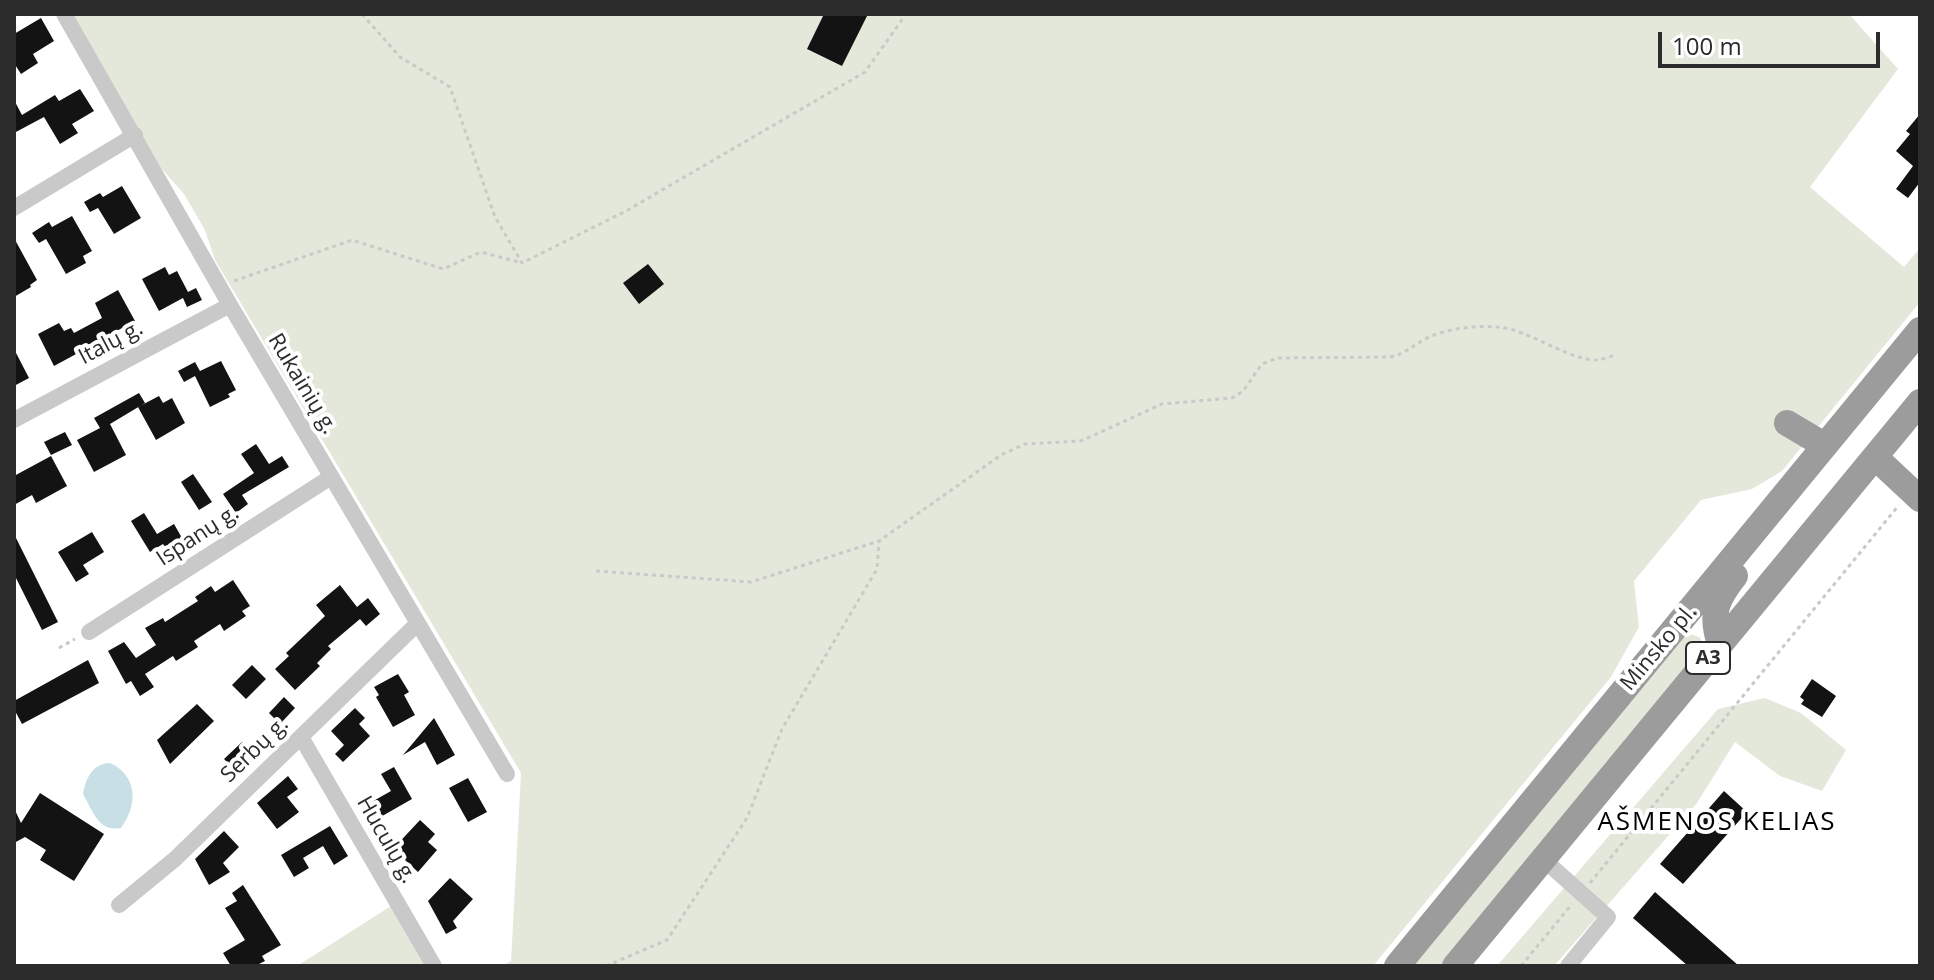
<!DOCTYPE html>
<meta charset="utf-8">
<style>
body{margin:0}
#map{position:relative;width:1934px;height:980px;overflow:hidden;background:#fff;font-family:"Open Sans",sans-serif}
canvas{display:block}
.frame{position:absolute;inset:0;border:16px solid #2c2c2c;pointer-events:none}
.scale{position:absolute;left:1658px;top:32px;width:222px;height:36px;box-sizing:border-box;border:4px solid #2c2c2c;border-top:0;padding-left:10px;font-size:24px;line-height:28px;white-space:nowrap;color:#2c2c2c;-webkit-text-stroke:6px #fff;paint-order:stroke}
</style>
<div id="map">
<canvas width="1934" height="980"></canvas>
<div class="frame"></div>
<div class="scale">100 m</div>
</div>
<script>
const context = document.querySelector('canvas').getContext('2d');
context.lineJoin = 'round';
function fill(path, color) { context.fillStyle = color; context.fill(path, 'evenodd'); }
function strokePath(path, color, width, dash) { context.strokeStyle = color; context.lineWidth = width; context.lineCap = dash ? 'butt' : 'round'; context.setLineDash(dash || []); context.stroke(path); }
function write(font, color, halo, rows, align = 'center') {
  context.font = font + ' "Open Sans",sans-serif'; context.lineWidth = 8; context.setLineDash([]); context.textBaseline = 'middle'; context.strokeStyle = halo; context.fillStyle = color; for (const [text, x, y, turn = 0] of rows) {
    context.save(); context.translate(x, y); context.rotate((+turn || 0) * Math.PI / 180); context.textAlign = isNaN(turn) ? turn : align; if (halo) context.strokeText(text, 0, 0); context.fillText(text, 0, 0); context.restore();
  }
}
const green = new Path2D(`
 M71 14H1849L1898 69 1810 187 1904 267 1920 248V302L1782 471 1752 489 1701 500 1634 581 1639 627 1611 677 1373 966H502L511 961 521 773 215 260 205 230 184 194 161 168Z
 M1690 634 1699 637 1703 642 1701 653 1442 966H1411L1684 636Z
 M1765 698 1801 713 1846 750 1822 791 1780 776 1735 742 1697 803 1554 966H1497L1718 709Z
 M391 906 425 966H297Z`);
const water = new Path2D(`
 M110 763C138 776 138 805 121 828 98 832 93 811 83 794 86 778 92 764 110 763Z`);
const building = new Path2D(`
 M824 14H868L842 66 807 49Z
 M41 18 54 41 33 54 38 63 21 74 14 63V34Z
 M80 89 94 111 72 124 78 133 60 144 44 117 14 133V100L22 115 55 95 59 101Z
 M1920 114V182L1908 198 1896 189 1913 166 1896 151 1910 134 1906 131Z
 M122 186 141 218 114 234 98 208 90 212 84 202 100 193 103 197Z
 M72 216 92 251 83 256 86 263 66 274 46 239 39 243 32 233 49 222 52 227Z
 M14 238 37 280 30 285 31 287 14 297Z
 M648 264 664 284 639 304 623 283Z
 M165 267 169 275 177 271 188 292 196 288 202 300 187 307 183 298 159 311 142 279Z
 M118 290 135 321 113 333 115 338 92 350 95 356 82 362 78 353 54 366 38 334 59 323 64 331 71 328 74 333 102 318 95 303Z
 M14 349 29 378 14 386Z
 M221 361 236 390 228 394 230 397 210 407 195 376 184 382 178 371 195 362 200 371Z
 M139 393 145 403 110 424 126 455 94 472 77 440 100 428 94 418Z
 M159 396 163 403 172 398 185 423 156 440 138 407Z
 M65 432 72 445 51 455 44 442Z
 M256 444 269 464 282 456 289 467 242 495 248 504 236 513 223 494 254 473 241 454Z
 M51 456 67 486 36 503 32 495 14 505V476Z
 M193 474 212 502 199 510 181 482Z
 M144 513 157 534 174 524 182 538 166 548 163 544 150 552 131 521Z
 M92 532 104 552 83 565 89 574 76 582 58 552Z
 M14 534 58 622 42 630 14 574Z
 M233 580 250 606 242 611 246 616 224 631 220 624 194 641 198 647 176 661 173 656 145 674 154 687 140 696 131 681 126 684 108 651 124 642 136 658 156 645 145 628 163 618 165 622 198 601 195 597 211 586 215 592Z
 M340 585 357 607 368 598 380 614 366 626 360 619 328 646 331 649 317 663 320 666 295 690 275 669 289 656 286 653 325 616 316 605Z
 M88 660 99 683 22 724 14 709V701Z
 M252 665 266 679 246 699 232 685Z
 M398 674 409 692 404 695 415 715 393 727 376 697 379 695 374 687Z
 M1812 679 1836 696 1822 717 1801 704 1804 700 1800 697Z
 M284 697 295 708 280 724 269 713Z
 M197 704 214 721 170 764 157 740Z
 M355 708 365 718 359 724 370 736 343 762 335 754 344 745 331 731Z
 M434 718 455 755 437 765 425 742 403 755Z
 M242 742 252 753 234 769 224 759Z
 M394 767 412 799 377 819 368 804 391 791 381 774Z
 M288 776 298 789 287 797 299 812 277 829 257 803Z
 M468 778 487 812 468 822 449 788Z
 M1724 791 1747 812 1683 884 1660 864Z
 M40 793 104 834 74 881 40 860 46 850 25 837 14 843V808L21 823Z
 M420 820 435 834 428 842 437 850 418 872 393 849Z
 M330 826 348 856 334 865 323 846 303 858 309 868 294 877 281 855Z
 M224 831 239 847 223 863 230 872 209 885 195 859Z
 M450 878 473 899 453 921 457 928 446 934 428 901Z
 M243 885 281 945 262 956 265 961 255 966H231L223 953 245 940 225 908 237 901 232 893Z
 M1655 892 1739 966H1688L1633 918Z`);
const path = new Path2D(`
 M362 14 400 57 450 87 495 217 522 263 626 211 865 72 906 14
 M234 281 352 240 443 269 481 252 522 263
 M596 571 751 582 879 541 1001 455 1025 444 1081 441 1162 404 1232 398 1243 391 1262 364 1277 358 1390 357C1406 354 1414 344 1429 337 1448 329 1475 325 1497 327 1527 328 1568 361 1598 360 1604 359 1611 356 1616 355
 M59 648 75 639
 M1590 883 1899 505
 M606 966 667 940 747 818 782 729 877 569 879 541
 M1521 966 1572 904`);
const minor = new Path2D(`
 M64 14 230 305 507 774
 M14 208 135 135
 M14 420 230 305
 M89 632 331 477
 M301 737 434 966
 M1543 859 1608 917 1568 966
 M119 905 175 859 418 623`);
const trunk = new Path2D(`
 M1787 423 1824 445
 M1875 457 1920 499
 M1720 644C1710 614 1716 600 1735 576
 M1397 966 1920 330
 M1455 966 1920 402`);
const shields = [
 [1708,658,44]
];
const shieldNames = [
 ["A3",1708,658]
];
const streetNames = [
 ["Italų g.",111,343,-28],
 ["Rukainių g.",302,384,59],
 ["Ispanų g.",198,536,-33],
 ["Minsko pl.",1659,648,-50],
 ["Serbų g.",255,750,-44],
 ["Huculų g.",386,840,60]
];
const quarterNames = [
 ["AŠMENOS KELIAS",1717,823]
];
fill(green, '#e4e8db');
fill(water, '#c9dfe6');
fill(building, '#131313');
strokePath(path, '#c9c9c9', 3, [4, 4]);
strokePath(minor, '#c9c9c9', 16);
strokePath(trunk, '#9c9c9c', 26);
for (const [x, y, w] of shields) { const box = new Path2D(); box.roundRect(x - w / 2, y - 16, w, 32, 6); context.fillStyle = '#fff'; context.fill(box); strokePath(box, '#2c2c2c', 2); }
write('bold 20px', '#2c2c2c', null, shieldNames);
write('22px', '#2c2c2c', '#fff', streetNames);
context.letterSpacing = '2px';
write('26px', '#000', '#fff', quarterNames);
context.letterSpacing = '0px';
</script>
